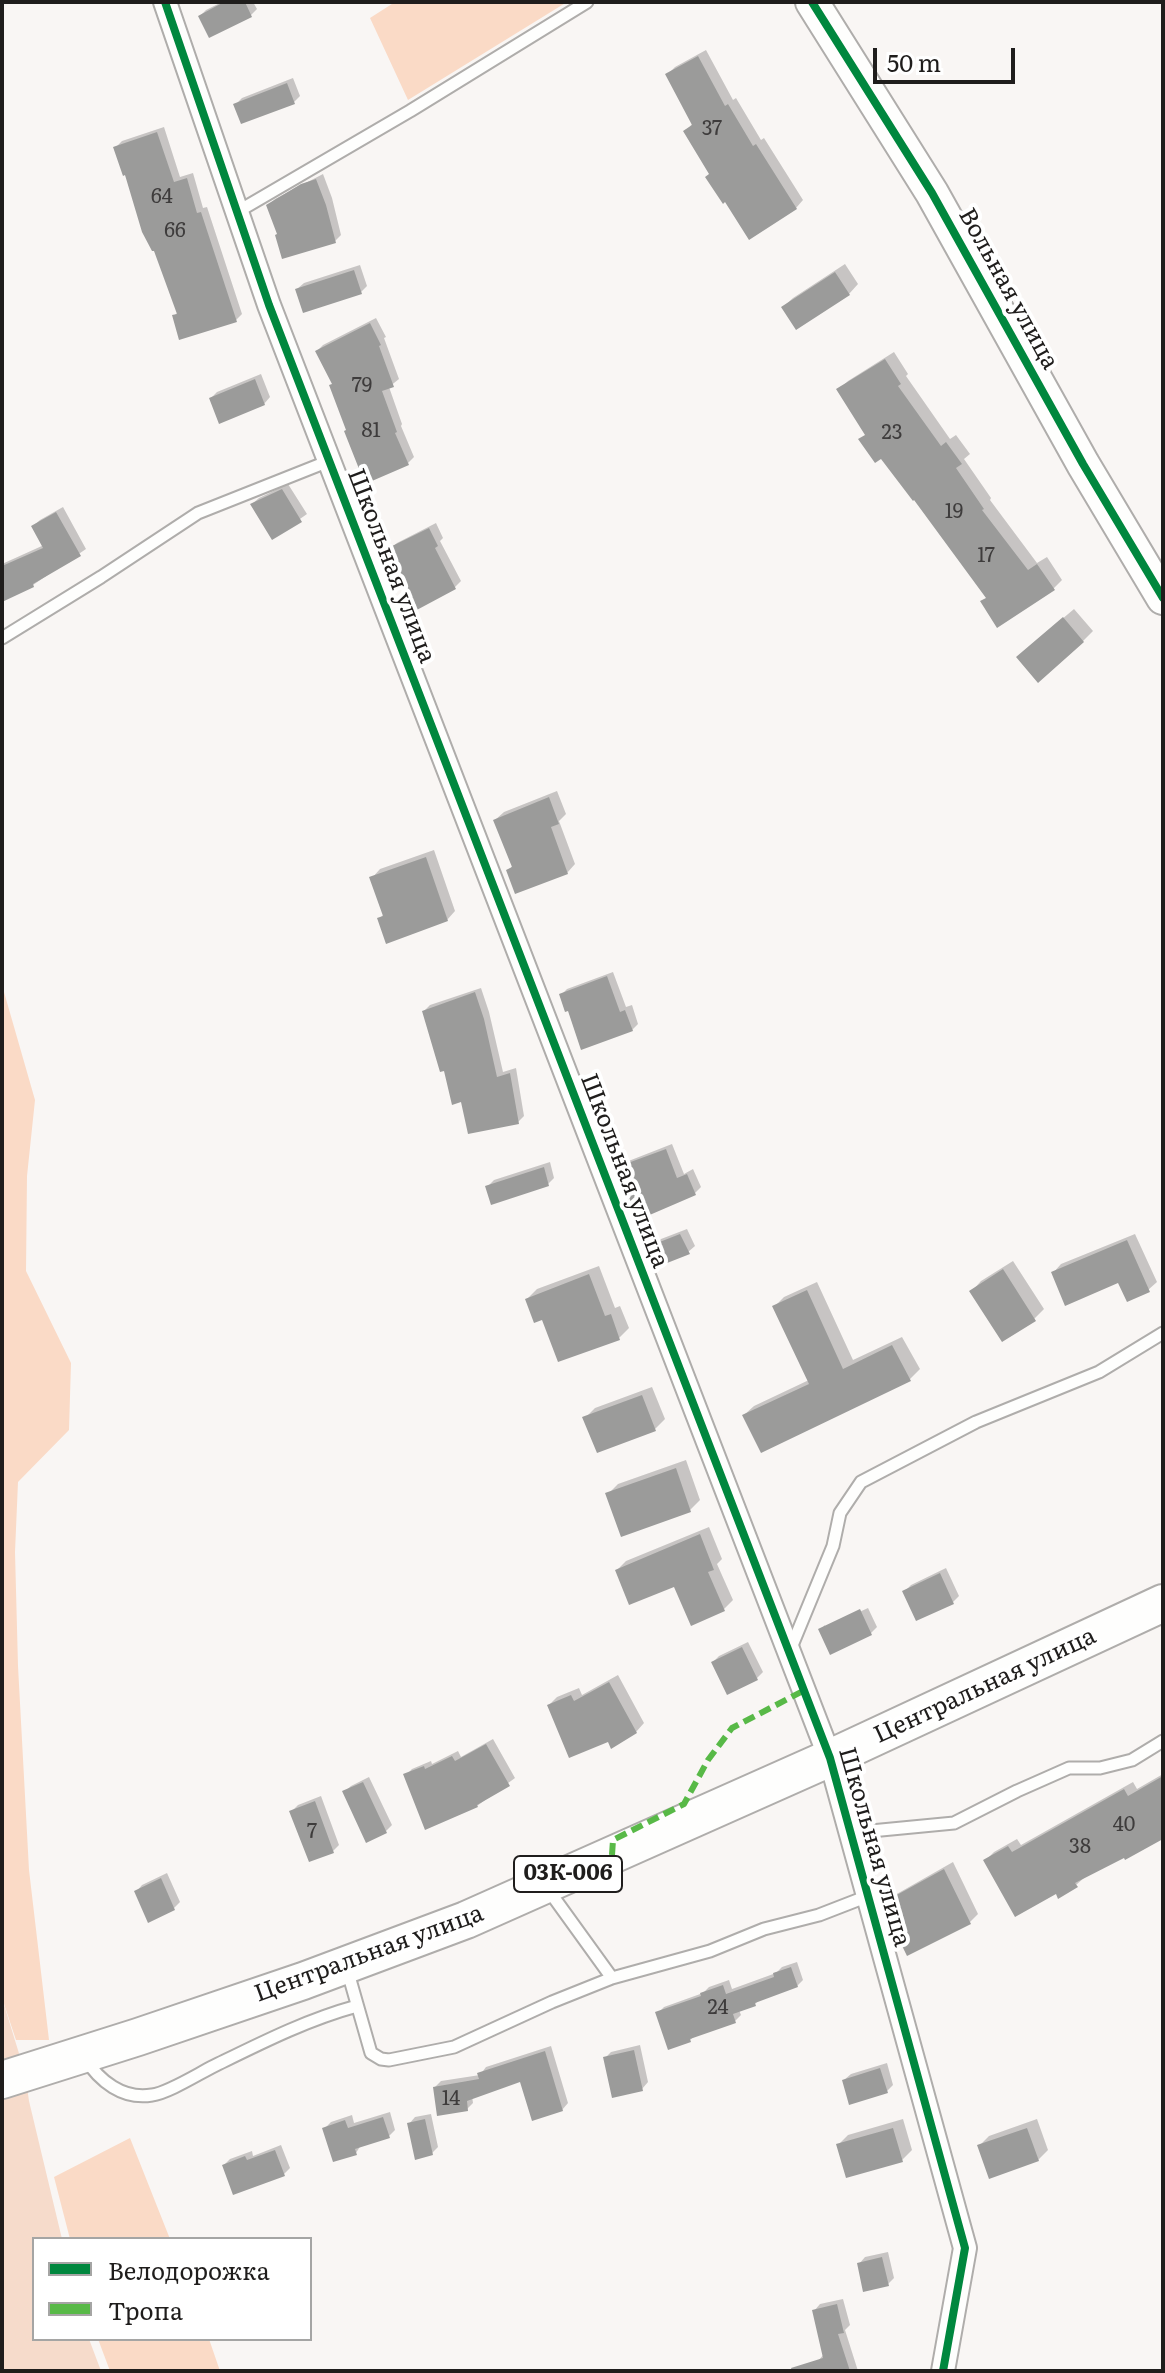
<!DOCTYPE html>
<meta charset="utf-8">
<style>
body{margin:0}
#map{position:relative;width:1165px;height:2373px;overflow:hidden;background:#f9f6f4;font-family:Literata,serif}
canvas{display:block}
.frame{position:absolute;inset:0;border:4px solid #1f1d1c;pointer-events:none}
.legend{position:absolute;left:32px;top:2237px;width:280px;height:104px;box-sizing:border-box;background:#fff;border:2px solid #a5a5a4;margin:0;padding:10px 14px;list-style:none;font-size:24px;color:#1f1d1c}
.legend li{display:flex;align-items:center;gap:16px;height:40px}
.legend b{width:40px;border:2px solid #a5a5a4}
.scale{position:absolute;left:873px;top:48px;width:142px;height:36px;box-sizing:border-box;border:4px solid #1f1d1c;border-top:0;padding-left:10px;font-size:24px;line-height:28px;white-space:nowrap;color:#1f1d1c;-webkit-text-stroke:6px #fff;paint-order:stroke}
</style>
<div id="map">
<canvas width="1165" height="2373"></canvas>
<div class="frame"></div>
<ul class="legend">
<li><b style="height:10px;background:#00873e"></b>Велодорожка</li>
<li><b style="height:10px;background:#58b947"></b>Тропа</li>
</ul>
<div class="scale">50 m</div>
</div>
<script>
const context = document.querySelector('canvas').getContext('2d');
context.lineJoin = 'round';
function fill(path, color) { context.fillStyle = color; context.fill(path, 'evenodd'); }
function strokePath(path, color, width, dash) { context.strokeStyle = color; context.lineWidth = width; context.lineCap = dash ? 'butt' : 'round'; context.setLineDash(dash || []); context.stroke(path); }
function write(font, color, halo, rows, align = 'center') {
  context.font = font + ' Literata,serif'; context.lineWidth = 8; context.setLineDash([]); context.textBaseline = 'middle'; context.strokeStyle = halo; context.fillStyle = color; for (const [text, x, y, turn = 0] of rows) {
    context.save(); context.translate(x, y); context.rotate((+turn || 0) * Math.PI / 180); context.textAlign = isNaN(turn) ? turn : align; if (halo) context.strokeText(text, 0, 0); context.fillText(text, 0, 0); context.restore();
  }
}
const green = new Path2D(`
 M395 2H567L408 100 370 18Z
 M2 985 35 1100 27 1176 26 1271 71 1363 69 1430 18 1482 15 1552 18 1666 29 1870 49 2040H16L2 1998Z
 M130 2138 170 2239H70L54 2177Z
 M98 2339H209L220 2371H110Z`);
const water = new Path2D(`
 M2 1998 25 2073 29 2101 62 2239H34V2339H89L101 2371H2Z`);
const shadow = new Path2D(`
 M222 2H253L257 9 251 15 200 16 206 10Z
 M706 50 733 100 736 98 761 140 764 138 803 200 796 208 711 174 686 131 693 123 668 74 675 67Z
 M293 78 300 96 294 102 236 104 242 98Z
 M164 127 180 177 193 173 203 208 207 207 242 314 236 320 174 316 178 312 115 148 122 141Z
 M323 174 332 198 341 235 335 241 279 233 269 205 275 199Z
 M845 264 858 284 849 294 783 307 793 298Z
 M360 265 367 286 361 292 297 289 304 283Z
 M376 318 386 337 384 338 399 379 389 387 402 424 401 426 414 457 408 463 334 383 317 351 323 345Z
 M894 352 908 374 906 376 950 439 956 435 970 454 964 459 991 498 990 500 1037 563 1047 557 1062 580 1053 589 987 597 867 434 839 390 848 381Z
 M261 374 270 397 264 404 211 398 217 392Z
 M288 484 307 514 273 538 252 504 259 498Z
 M63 507 86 549 33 585 2 599V564L44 545 33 526 40 520Z
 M436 523 443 538 440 541 461 581 455 587 410 588 390 549 397 543Z
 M1074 609 1093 631 1083 641 1028 648Z
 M557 791 566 814 559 821 575 864 567 873 509 870 513 865 495 820 504 812Z
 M434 850 455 911 447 920 379 919 384 914 372 878 380 869Z
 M613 972 626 1007 632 1005 638 1024 632 1030 569 1009 561 995 567 989Z
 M481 988 489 1012 503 1072 516 1068 524 1116 518 1122 463 1100 445 1068 424 1011 430 1005Z
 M672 1144 684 1174 693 1169 701 1187 695 1193 619 1168 626 1162Z
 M550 1162 554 1178 548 1184 487 1187 494 1180Z
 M687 1229 695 1246 688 1252 655 1246 661 1239Z
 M1135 1234 1157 1282 1148 1290 1119 1281 1053 1273 1061 1264Z
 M1013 1261 1044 1309 1034 1319 972 1291 981 1281Z
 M599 1266 615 1308 620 1306 629 1328 619 1338 544 1317 527 1299 537 1289Z
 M817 1282 853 1360 902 1337 920 1369 910 1379 762 1451 744 1415 754 1406 809 1380 774 1307 784 1297Z
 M652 1387 665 1419 655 1429 585 1418 595 1408Z
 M686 1460 700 1500 690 1510 608 1494 618 1484Z
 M709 1527 722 1559 717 1564 733 1600 724 1609 675 1584 617 1570 626 1561Z
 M946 1568 959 1596 953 1602 905 1591 911 1585Z
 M868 1608 877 1627 871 1633 821 1629 825 1625V1628Z
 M748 1642 763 1672 757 1678 713 1662 719 1656Z
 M618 1675 644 1723 636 1732 609 1739 549 1705 557 1697 579 1688 582 1695Z
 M493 1739 515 1778 477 1806 406 1775 412 1769 431 1761 432 1764 458 1751 461 1757Z
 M1163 1774V1836L1085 1877 1076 1885 1057 1892 986 1860 994 1852 1017 1839 1021 1845 1133 1782 1137 1789Z
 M369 1777 392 1825 386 1831 344 1792 351 1786Z
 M321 1796 339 1845 333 1851 292 1811 298 1805Z
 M953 1862 978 1914 970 1922 887 1903 895 1895Z
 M167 1873 180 1902 174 1908 136 1892 142 1885Z
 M797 1962 803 1980 797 1986 761 1998 755 2004 739 2010 741 2015 735 2021 696 2035 690 2040 658 2013 664 2007 703 1993 709 1987 729 1980 732 1989 776 1973 782 1967Z
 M640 2045 648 2082 642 2089 605 2058 611 2052Z
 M551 2046 568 2103 562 2110 522 2079 472 2096 473 2103 467 2109 435 2087 441 2081 480 2075 486 2067Z
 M887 2063 893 2085 886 2092 844 2080 851 2074Z
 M390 2112 395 2130 389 2136 361 2145 356 2153 325 2128 331 2122 352 2115 354 2123Z
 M431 2114 438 2147 432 2153 409 2124 415 2117Z
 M903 2119 912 2150 902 2160 838 2145 848 2135Z
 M1037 2119 1048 2150 1038 2160 979 2146 989 2136Z
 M281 2145 290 2168 284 2174 224 2165 230 2159 252 2151 253 2156Z
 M888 2252 894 2278 888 2284 859 2264 865 2257Z
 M843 2299 850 2325 845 2330 858 2371H821L818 2361 824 2354 814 2311 820 2304Z`);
const building = new Path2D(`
 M224 2H245L252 17 209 38 198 16Z
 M698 56 725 106 728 104 753 146 756 144 797 209 749 240 725 202 723 204 705 177 709 174 683 131 692 125 665 74Z
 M287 83 295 104 241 124 233 104Z
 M157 132 174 182 187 178 197 213 201 212 237 322 179 340 172 315 177 314 154 251H152L142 232 125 175 123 176 113 147Z
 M316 179 326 205 336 243 282 259 275 235 277 234 266 205 301 184Z
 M354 270 362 294 303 313 295 289Z
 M835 272 850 295 796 330 781 307Z
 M370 323 381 345 379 346 394 387 382 391 397 432 395 433 409 465 365 484 344 431 346 430 329 385 332 384 315 351Z
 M885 359 901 384 898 386 941 446 946 442 962 464 956 468 984 509 982 510 1028 570 1037 564 1055 590 997 628 980 601 986 598 914 500 913 501 881 459 875 463 858 439 865 435 836 389Z
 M255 379 265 405 219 424 209 398Z
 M282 489 302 522 272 540 250 504Z
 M56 512 81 556 33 584 34 587 2 602V566L43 548 31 526Z
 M429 528 438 546 435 548 456 589 413 612 403 592 408 589 388 548Z
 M1063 617 1084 642 1038 683 1016 657Z
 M549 797 559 824 551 827 568 874 515 894 506 870 512 867 493 820Z
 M426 857 448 921 386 944 377 918 383 916 369 877Z
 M607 976 620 1012 625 1010 633 1031 581 1050 568 1011 565 1012 559 994Z
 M475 992 484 1019 497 1077 510 1073 519 1124 468 1134 461 1102 452 1105 444 1071 440 1072 422 1011Z
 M666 1149 677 1178 687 1174 696 1195 638 1220 617 1167Z
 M544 1167 549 1186 491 1205 485 1186Z
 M680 1234 690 1254 662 1265 652 1245Z
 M1127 1240 1150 1292 1127 1302 1118 1283 1065 1306 1051 1272Z
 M1003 1269 1036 1321 1002 1342 969 1291Z
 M589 1274 605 1316 611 1314 620 1340 558 1362 542 1320 534 1323 525 1299Z
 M807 1290 843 1369 892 1345 911 1381 761 1453 742 1415 809 1384 772 1306Z
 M642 1395 656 1431 597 1453 582 1417Z
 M676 1468 691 1512 621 1537 605 1493Z
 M700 1534 714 1570 708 1572 725 1611 691 1626 674 1587 629 1605 615 1570Z
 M940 1573 954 1604 916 1621 902 1591Z
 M860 1609 872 1635 830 1655 818 1629Z
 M742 1647 758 1680 727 1695 711 1662Z
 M609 1682 637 1733 611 1749 608 1742 569 1758 547 1705 571 1695 574 1701Z
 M486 1744 510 1786 477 1805 478 1807 425 1830 403 1774 424 1766 425 1769 452 1756 455 1761Z
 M1163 1776V1839L1125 1860 1124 1858 1075 1883 1078 1887 1058 1899 1056 1894 1015 1917 983 1860 1008 1846 1012 1852 1124 1789 1128 1796Z
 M363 1782 387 1833 366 1843 342 1791Z
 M315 1801 334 1853 309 1862 289 1811Z
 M944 1869 971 1924 907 1956 889 1919 884 1902Z
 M161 1878 175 1910 148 1923 134 1891Z
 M791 1967 798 1987 755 2003 756 2006 733 2014 736 2023 690 2039 691 2042 668 2050 655 2012 701 1996 700 1993 723 1985 726 1994 774 1977 773 1973Z
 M634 2050 643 2091 612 2098 603 2057Z
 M545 2051 563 2111 532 2121 520 2082 467 2101 468 2111 437 2116 433 2087 479 2079 477 2073Z
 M880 2068 888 2093 849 2105 842 2080Z
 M383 2117 390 2138 355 2149 357 2155 333 2162 322 2128 345 2120 348 2128Z
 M425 2119 433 2155 415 2160 407 2123Z
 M893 2128 903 2162 846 2178 836 2144Z
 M1027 2128 1039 2161 989 2179 977 2145Z
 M275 2150 285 2176 233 2195 222 2165 245 2156 247 2160Z
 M882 2257 889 2286 863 2292 857 2263Z
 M837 2304 844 2333 838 2334 850 2371H792L791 2368 823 2358 812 2310Z`);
const lane = new Path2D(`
 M237 212 410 111 587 2
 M2 638 101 577 198 513 329 461
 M791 1648 833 1546 840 1513 861 1482 976 1422 1099 1372 1163 1333
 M850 1833 954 1823 1017 1791 1069 1768H1100L1132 1760 1163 1741
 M547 1888 612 1978
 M347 1969 371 2053 381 2059 389 2060 454 2047 552 2002 612 1978 710 1951 764 1929 819 1915 868 1896
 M85 2058C99 2081 123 2100 152 2095 168 2093 198 2074 214 2066 261 2043 306 2020 357 2006`);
const street = new Path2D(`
 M165 2 269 305 830 1758 965 2248 943 2371`);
const secondary = new Path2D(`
 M812 2 932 193 1083 464 1163 598`);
const primary = new Path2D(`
 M2 2080 138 2037 303 1981 466 1920 830 1758 1163 1603`);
const quiet = new Path2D(`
 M612 1855 613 1840 684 1804 708 1760 732 1728 803 1691`);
const cycleway = new Path2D(`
 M165 2 269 305 830 1758 965 2248 943 2371
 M812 2 932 193 1083 464 1163 598`);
const numberNames = [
 ["37",712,129],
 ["64",162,197],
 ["66",175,231],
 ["79",362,386],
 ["81",371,431],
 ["23",892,433],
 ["19",954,512],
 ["17",986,556],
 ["40",1124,1825],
 ["7",312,1832],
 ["38",1080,1847],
 ["24",718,2008],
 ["14",451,2099]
];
const shields = [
 [568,1874,108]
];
const shieldNames = [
 ["03К-006",568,1874]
];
const streetNames = [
 ["Вольная улица",1008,289,61],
 ["Школьная улица",391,566,69],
 ["Школьная улица",624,1171,69],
 ["Центральная улица",985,1686,-25],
 ["Школьная улица",874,1847,74],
 ["Центральная улица",369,1954,-20]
];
fill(green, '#fadac6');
fill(water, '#f6dbcb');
fill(shadow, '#0003');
fill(building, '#9b9b9a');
strokePath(lane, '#afadab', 15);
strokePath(street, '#afadab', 26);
strokePath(secondary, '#afadab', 36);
strokePath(primary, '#afadab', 40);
strokePath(lane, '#fefefd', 11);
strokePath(street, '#fefefd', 22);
strokePath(secondary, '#fefefd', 32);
strokePath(primary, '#fefefd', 36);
strokePath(quiet, '#58b947', 6, [12, 6]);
strokePath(cycleway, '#00873e', 8);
write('20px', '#3e3c3c', null, numberNames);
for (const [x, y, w] of shields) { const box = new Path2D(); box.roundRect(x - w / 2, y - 18, w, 36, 6); context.fillStyle = '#fff'; context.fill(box); strokePath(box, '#1f1d1c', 2); }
write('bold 22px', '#1f1d1c', null, shieldNames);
write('24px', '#1f1d1c', '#fff', streetNames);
</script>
